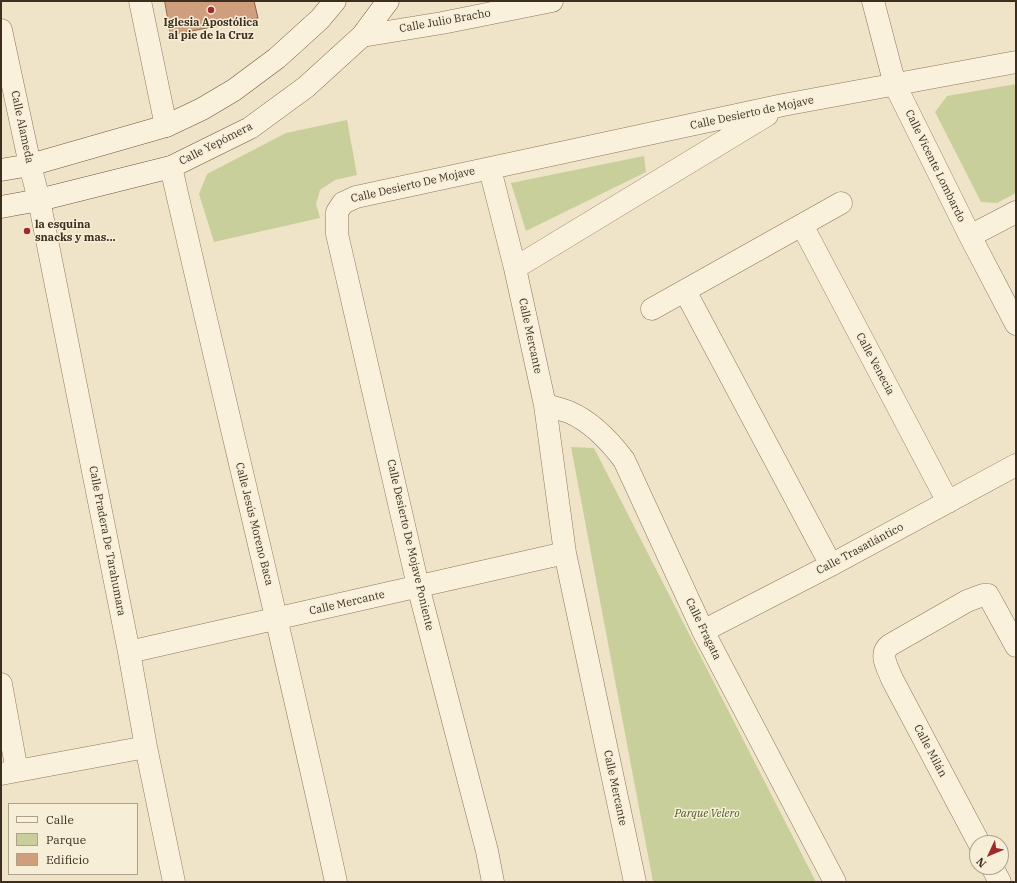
<!DOCTYPE html>
<meta charset="utf-8">
<style>
body{margin:0}
#map{position:relative;width:1017px;height:883px;overflow:hidden;background:#f0e4c8;font-family:"IBM Plex Serif",serif}
canvas{display:block}
.frame{position:absolute;inset:0;border:2px solid #3d2e20;pointer-events:none}
.legend{position:absolute;left:8px;top:803px;width:130px;height:72px;box-sizing:border-box;background:#f7eed8;border:1px solid #ada18e;margin:0;padding:5px 7px;list-style:none;font-size:12px;color:#3d2e20}
.legend li{display:flex;align-items:center;gap:8px;height:20px}
.legend b{width:20px;border:1px solid #ada18e}
.north{position:absolute;left:969px;top:835px;width:40px;height:40px;box-sizing:border-box;background:#f7eed8;border:1px solid #ada18e;border-radius:50%;rotate:226deg;font-size:11px;font-weight:700;line-height:16px;text-align:center;color:#3d2e20}
.north::after{content:'';display:block;margin:auto;width:14px;height:18px;background:#9e2a2b;clip-path:polygon(50% 0,100% 100%,50% 72%,0 100%)}
</style>
<div id="map">
<canvas width="1017" height="883"></canvas>
<div class="frame"></div>
<ul class="legend">
<li><b style="height:5px;background:#faf1dc"></b>Calle</li>
<li><b style="height:11px;background:#c9cf9b"></b>Parque</li>
<li><b style="height:11px;background:#cf9f7d"></b>Edificio</li>
</ul>
<div class="north">N</div>
</div>
<script>
const context = document.querySelector('canvas').getContext('2d');
context.lineJoin = 'round';
function fill(path, color) { context.fillStyle = color; context.fill(path, 'evenodd'); }
function strokePath(path, color, width, dash) { context.strokeStyle = color; context.lineWidth = width; context.lineCap = dash ? 'butt' : 'round'; context.setLineDash(dash || []); context.stroke(path); }
function write(font, color, halo, rows, align = 'center') {
  context.font = font + ' "IBM Plex Serif",serif'; context.lineWidth = 3; context.setLineDash([]); context.textBaseline = 'middle'; context.strokeStyle = halo; context.fillStyle = color; for (const [text, x, y, turn = 0] of rows) {
    context.save(); context.translate(x, y); context.rotate((+turn || 0) * Math.PI / 180); context.textAlign = isNaN(turn) ? turn : align; if (halo) context.strokeText(text, 0, 0); context.fillText(text, 0, 0); context.restore();
  }
}
const green = new Path2D(`
 M1016 84V193L997 203 981 202 935 112 947 96Z
 M347 120 357 175 335 180 320 190 316 204 320 218 214 242 199 194 207 174 286 133Z
 M644 156 646 172 526 231 511 183Z
 M571 447 594 448 816 882H653Z`);
const building = new Path2D(`
 M165 1H254L258 18 171 35Z`);
const street = new Path2D(`
 M140 1 166 126
 M873 1 895 85 970 236 1016 324
 M1 30 30 165 39 200 129 652 146 747 174 882
 M362 36 442 23 552 1
 M171 167C225 405 284 643 336 882
 M490 169 515 268 545 405 565 553 635 882
 M802 225 948 502
 M970 236 1016 212
 M515 268 767 115
 M685 291 831 565
 M652 309 841 203
 M545 405C553 407 561 409 569 412 592 422 609 440 624 460L703 631 835 882
 M703 631 831 565 1016 465
 M129 652 565 553
 M1 684 17 771
 M1 774 146 747
 M979 843 892 679C888 668 878 654 890 645L967 601 983 595H988L1016 646
 M992 867 1000 882
 M493 882 487 851 418 586 337 234V212L343 203 356 197 783 105 1016 62`);
const secondary = new Path2D(`
 M1 170 30 165 166 126 202 109 234 90 277 58 320 19 335 1
 M1 207 39 200 171 167 250 128 306 87 362 36 388 1`);
const markers = [
 [211,10,4,"#9e2a2b"],
 [27,231,4,"#9e2a2b"]
];
const streetNames = [
 ["Calle Julio Bracho",445,21,-10],
 ["Calle Desierto de Mojave",752,113,-12],
 ["Calle Alameda",22,127,78],
 ["Calle Yepómera",216,144,-27],
 ["Calle Vicente Lombardo",935,166,64],
 ["Calle Desierto De Mojave",413,185,-13],
 ["Calle Mercante",530,336,78],
 ["Calle Venecia",875,364,62],
 ["Calle Jesús Moreno Baca",254,524,76],
 ["Calle Pradera De Tarahumara",107,541,79],
 ["Calle Desierto De Mojave Poniente",410,545,77],
 ["Calle Trasatlántico",860,549,-28],
 ["Calle Mercante",347,603,-13],
 ["Calle Fragata",703,629,64],
 ["Calle Milán",930,751,62],
 ["Calle Mercante",615,788,78]
];
const poiNames = [
 ["Iglesia Apostólica",211,23],
 ["al pie de la Cruz",211,36],
 ["la esquina",35,225,"left"],
 ["snacks y mas...",35,238,"left"]
];
const parkNames = [
 ["Parque Velero",707,814]
];
fill(green, '#c9cf9b');
fill(building, '#cf9f7d');
strokePath(building, '#8d5f41', 1);
strokePath(street, '#8d765c', 23);
strokePath(secondary, '#6f573f', 23);
strokePath(street, '#faf1dc', 22);
strokePath(secondary, '#faf1dc', 22);
for (const [x, y, r, color] of markers) { const dot = new Path2D(); dot.arc(x, y, r, 0, 2 * Math.PI); context.fillStyle = color; context.fill(dot); strokePath(dot, '#f7eed8', 1.5); }
write('11px', '#3d2e20', '#f7eed8', streetNames);
write('bold 11px', '#3d2e20', '#f7eed8', poiNames);
write('italic 11px', '#4d5a26', '#f7eed8', parkNames);
</script>
